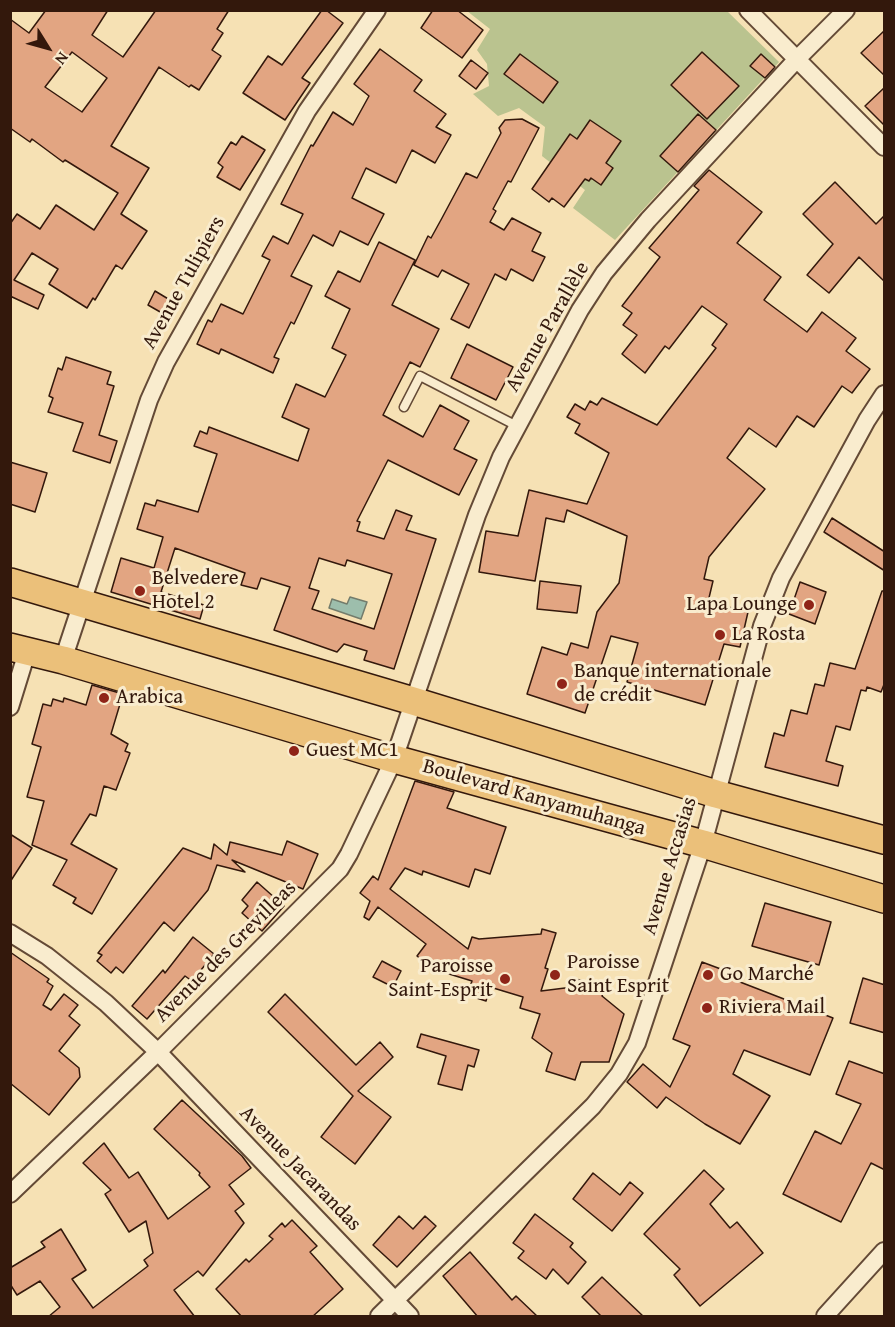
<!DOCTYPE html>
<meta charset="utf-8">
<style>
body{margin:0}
#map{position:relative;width:895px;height:1327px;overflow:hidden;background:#f6e1b4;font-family:"Gentium Book Plus",serif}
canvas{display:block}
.frame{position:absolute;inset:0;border:12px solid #33180c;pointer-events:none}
.north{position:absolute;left:18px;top:18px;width:60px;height:60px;-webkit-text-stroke:4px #f9ecce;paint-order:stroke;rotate:127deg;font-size:16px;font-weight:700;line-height:24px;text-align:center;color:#33180c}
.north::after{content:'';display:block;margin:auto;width:21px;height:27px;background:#33180c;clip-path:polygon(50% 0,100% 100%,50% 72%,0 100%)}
</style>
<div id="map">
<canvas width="895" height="1327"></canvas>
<div class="frame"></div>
<div class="north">N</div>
</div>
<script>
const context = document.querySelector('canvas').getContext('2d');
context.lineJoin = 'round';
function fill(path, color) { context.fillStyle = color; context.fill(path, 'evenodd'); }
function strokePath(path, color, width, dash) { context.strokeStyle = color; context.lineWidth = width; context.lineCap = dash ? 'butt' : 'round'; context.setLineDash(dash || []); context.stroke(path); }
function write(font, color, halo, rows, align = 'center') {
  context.font = font + ' "Gentium Book Plus",serif'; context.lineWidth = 6; context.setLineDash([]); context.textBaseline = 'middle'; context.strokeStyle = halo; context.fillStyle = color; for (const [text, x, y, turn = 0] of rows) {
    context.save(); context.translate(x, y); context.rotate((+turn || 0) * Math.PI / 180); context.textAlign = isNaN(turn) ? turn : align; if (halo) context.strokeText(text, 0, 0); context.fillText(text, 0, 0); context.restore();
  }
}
const green = new Path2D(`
 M467 11H727L779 62 615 240 573 208 585 190 542 156 545 127 519 108 498 116 473 94 489 86 487 64 477 50 490 29Z`);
const water = new Path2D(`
 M350 597 367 602 361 619 329 608 332 599 347 604Z`);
const building = new Path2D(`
 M46 10H108L92 35 123 57 156 10H229L217 29 223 33 212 50 221 56 199 90 191 85 189 87 159 67 111 146 149 168 121 214 147 231 122 269 116 265 95 300 93 298 87 308 49 284 58 269 32 253 14 280 44 295 38 309 10 296V224L17 214 40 229 56 205 94 230 118 193 65 160 63 162 32 139 30 142 10 128V19L29 33ZM72 52 107 78 82 112 45 87Z
 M322 10H326L343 23 302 78 310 83 285 120 243 93 268 56 282 65Z
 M433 10H457L483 30 462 58 421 28Z
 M885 30V76L861 53Z
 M380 49 422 80 414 91 446 114 436 127 451 135 435 163 412 150 396 183 366 168 352 198 384 214 368 245 340 231 333 246 313 235 291 276 312 286 294 324 291 322 274 357 279 359 273 373 221 349 219 354 197 344 208 320 212 322 221 304 243 314 270 260 262 256 273 236 288 244 303 214 281 204 311 145 313 146 333 112 353 125 369 96 354 84Z
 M702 52 739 86 707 119 671 85Z
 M520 54 558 82 543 103 504 74Z
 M761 54 775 67 765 78 750 66Z
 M471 60 488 73 476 89 459 76Z
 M885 87V126L865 106Z
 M698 114 716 130 678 172 660 156Z
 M522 119 539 128 511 182 508 181 493 209 496 211 490 222 504 230 512 218 541 233 532 251 545 257 533 281 511 269 506 280 495 274 469 328 451 319 469 284 442 270 438 277 414 265 428 236 431 238 442 218 466 173 477 178 501 133 499 128 505 120Z
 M590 120 621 141 606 163 613 168 601 185 591 178 589 181 585 179 564 207 552 198 549 202 532 189 570 134 577 139Z
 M242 136 265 150 240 190 217 177 223 167 218 163 231 142 236 145Z
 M709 170 762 212 737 243 781 277 764 300 807 332 822 312 856 338 846 351 870 369 852 393 842 386 814 427 797 416 776 447 749 428 727 458 765 489 709 557 704 579 713 581 708 602 748 612 740 647 724 644 705 705 627 682 638 643 611 636 585 713 527 694 542 647 567 655 571 643 588 648 597 612 619 583 627 536 567 510 564 522 546 518 535 581 479 572 486 531 518 536 529 490 587 504 609 453 575 433 580 424 567 417 575 404 585 410 590 401 597 405 602 398 657 425 716 348 712 345 727 324 702 306 669 349 665 346 645 373 622 354 637 335 623 325 632 313 622 306 660 257 649 248 699 190 694 186Z
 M835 182 876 224 885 215V282L859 257 829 293 807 275 833 244 803 214Z
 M379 242 415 260 392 305 439 329 420 367 410 362 383 415 423 437 440 405 469 421 454 449 477 460 459 495 388 460 357 521 360 522 357 531 384 539 396 510 412 516 406 530 436 539 394 669 364 660 367 651 344 644 337 652 274 630 290 587 261 578 257 589 241 585 245 573 175 548 161 592 204 605 200 619 111 592 121 558 154 568 163 537 137 529 145 503 155 506 157 500 198 512 217 454 194 446 200 431 207 434 209 427 298 461 309 429 282 417 296 384 325 397 346 355 332 348 350 309 325 296 338 271 360 282ZM319 558 345 566 347 560 392 574 374 629 312 609 319 591 309 588Z
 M155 291 170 300 162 313 148 305Z
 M467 344 513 367 496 400 451 378Z
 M66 357 111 372 107 384 114 386 99 435 117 441 110 463 73 451 83 423 48 412 53 398 49 396 58 368 62 370Z
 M10 462 47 473 35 512 10 504Z
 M832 518 885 552V571L824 532Z
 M540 581 581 586 577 613 537 609Z
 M800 582 826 592 815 624 789 614Z
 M882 591H885V682L881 692 867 687 866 691 861 690 850 730 836 726 826 761 843 766 838 786 765 767 774 733 784 736 791 710 807 714 815 684 824 686 830 663 855 669Z
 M92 685 123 694 111 734 128 744 125 751 130 753 116 790 104 786 96 816 90 814 71 844 117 869 92 914 73 903 76 898 53 885 67 860 32 845 44 801 27 797 41 747 32 744 43 704 51 706 53 699 63 702 64 698 86 705Z
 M415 781 454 792 447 808 506 827 490 874 475 869 469 887 423 871 422 875 405 868 390 889 468 949 472 937 479 939 541 934 542 929 556 933 545 968 548 969 541 991 573 987 576 979 605 988 602 996 624 1014 609 1062H581L575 1080 546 1071 552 1053 532 1038 540 1014 520 1008 523 997 490 987 486 1001 467 995 472 981 433 969 417 956 426 944 378 907 369 920 364 917 370 901 360 893 373 876 378 880Z
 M10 834 32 848 10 882Z
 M287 841 318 854 303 889 232 860 245 872 217 865 208 890 174 931 164 922 123 973 116 967 111 973 97 961 102 955 98 953 183 848 211 859 214 844 227 855 230 842 282 855Z
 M257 882 284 906 262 931 242 913 248 906 242 900Z
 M765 903 831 922 819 965 752 946Z
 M193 937 214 954 192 981 185 976 147 1019 132 1006 163 970 165 973Z
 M10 952 49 979 47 982 53 986 43 1005 51 1010 64 994 78 1005 69 1016 80 1025 59 1051 79 1068 80 1077 49 1115 10 1083Z
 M382 961 401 971 393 987 373 977Z
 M702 962 742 977 740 982 833 1018 810 1075 744 1050 733 1074 770 1096 740 1144 705 1124 666 1097 657 1108 627 1082 643 1064 670 1087 690 1046 673 1039Z
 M863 978 885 985V1033L850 1023Z
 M285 994 356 1065 380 1042 393 1057 358 1091 391 1117 355 1164 321 1137 353 1096 268 1012Z
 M421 1034 479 1050 474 1067 468 1065 462 1090 438 1084 446 1056 417 1047Z
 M849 1061 885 1074V1170L871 1163 841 1222 783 1194 815 1131 841 1144 861 1104 836 1094Z
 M182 1100 242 1156 251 1168 229 1185 244 1204 235 1211 244 1223 203 1276 198 1271 174 1290 195 1317H48L60 1307 40 1281 17 1295 10 1284V1268L45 1247 41 1242 61 1229 86 1270 72 1279 93 1308 148 1266 144 1260 153 1253 146 1221 129 1232 105 1194 111 1190 83 1163 104 1143 129 1178 138 1172 168 1219 210 1187 199 1175 200 1173 154 1129Z
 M704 1170 724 1189 710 1204 730 1228 737 1222 763 1253 700 1306 674 1275 680 1269 644 1234Z
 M593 1173 620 1195 630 1182 643 1193 612 1231 573 1199Z
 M535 1214 573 1243 570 1247 586 1262 568 1284 553 1269 546 1279 518 1258 524 1251 513 1243Z
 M399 1216 413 1229 425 1216 436 1226 397 1267 373 1245Z
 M292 1220 317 1246 310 1252 343 1289 312 1317H242L216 1289 246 1259 249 1262 273 1239 269 1236 282 1223 285 1227Z
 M470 1252 512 1300 516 1296 538 1317H478L443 1276Z
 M602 1277 644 1317H602L582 1297Z`);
const lane = new Path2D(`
 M404 407 420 376 517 426`);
const street = new Path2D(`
 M748 10 884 147
 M63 660 149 400 166 362 307 111 377 10
 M10 707 27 652
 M10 933 47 956 106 1003 158 1052 410 1316
 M10 1194 158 1052 340 869 349 854 394 759 477 515 501 457 580 310 604 273 648 220 797 59 846 10
 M379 1316 593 1106 619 1074 637 1043 703 844 762 626 781 578 867 420 884 394
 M825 1316 884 1251`);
const primary = new Path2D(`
 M10 582 413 701 716 794 884 840
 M10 647 63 660 394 759 703 844 884 899`);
const markers = [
 [140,591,6,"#8f2418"],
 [809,605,6,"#8f2418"],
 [720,635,6,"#8f2418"],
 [562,684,6,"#8f2418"],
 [104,698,6,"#8f2418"],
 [294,751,6,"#8f2418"],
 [555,975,6,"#8f2418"],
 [708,975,6,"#8f2418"],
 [505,979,6,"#8f2418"],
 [707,1008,6,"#8f2418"]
];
const streetNames = [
 ["Avenue Tulipiers",184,283,-61],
 ["Avenue Parallèle",548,327,-60],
 ["Boulevard Kanyamuhanga",534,798,16],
 ["Avenue Accasias",670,866,-73],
 ["Avenue des Grevilleas",226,952,-45],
 ["Avenue Jacarandas",300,1169,46]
];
const poiNames = [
 ["Belvedere",152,579],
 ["Hotel 2",152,603],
 ["Lapa Lounge",797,605,"right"],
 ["La Rosta",732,635],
 ["Banque internationale",574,672],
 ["de crédit",574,696],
 ["Arabica",116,698],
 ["Guest MC1",306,751],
 ["Paroisse",567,963],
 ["Saint Esprit",567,987],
 ["Paroisse",493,967,"right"],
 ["Saint-Esprit",493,991,"right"],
 ["Go Marché",720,975],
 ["Riviera Mail",719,1008]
];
fill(green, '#bac38f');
fill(water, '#9dbeac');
strokePath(water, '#737c6c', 1.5);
fill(building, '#e2a582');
strokePath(building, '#33180c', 1.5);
strokePath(lane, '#644a36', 11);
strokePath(street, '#644a36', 20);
strokePath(primary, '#33180c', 30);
strokePath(lane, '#f9ecce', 8);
strokePath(street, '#f9ecce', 16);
strokePath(primary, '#ebc07a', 27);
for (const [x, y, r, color] of markers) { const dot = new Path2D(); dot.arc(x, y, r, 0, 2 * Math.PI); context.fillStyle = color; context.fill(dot); strokePath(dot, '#f9ecce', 2); }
write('21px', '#33180c', '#f9ecce', streetNames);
write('21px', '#33180c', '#f9ecce', poiNames, 'left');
</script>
